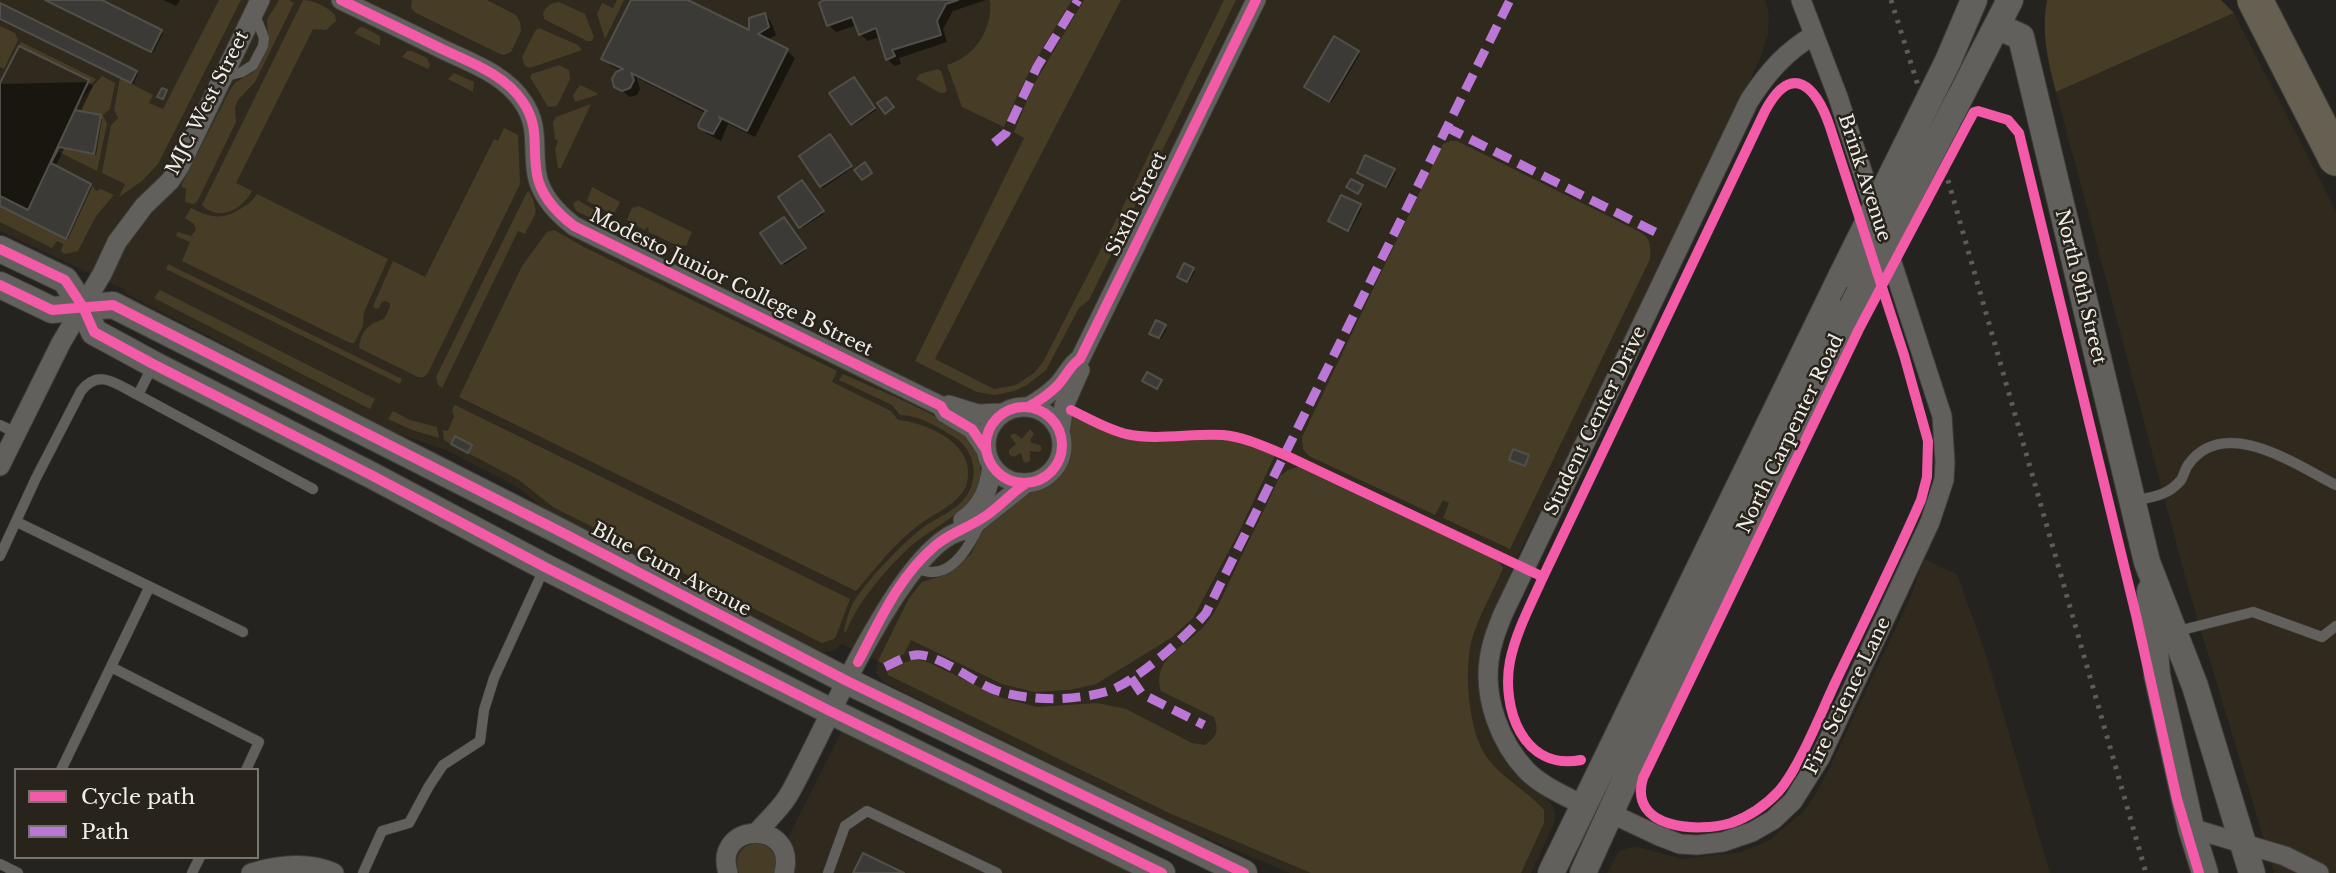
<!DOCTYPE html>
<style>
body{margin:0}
#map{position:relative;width:2336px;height:873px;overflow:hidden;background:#25231f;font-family:"Libre Baskerville",serif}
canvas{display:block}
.legend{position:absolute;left:14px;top:768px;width:245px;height:91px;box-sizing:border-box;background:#28241c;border:2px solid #78756e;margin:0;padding:9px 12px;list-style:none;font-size:21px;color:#f0eee8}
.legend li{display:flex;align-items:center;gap:14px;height:35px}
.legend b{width:35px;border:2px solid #78756e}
</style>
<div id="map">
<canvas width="2336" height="873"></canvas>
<ul class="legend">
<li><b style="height:9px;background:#f35aa7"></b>Cycle path</li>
<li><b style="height:9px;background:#ba77d6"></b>Path</li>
</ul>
</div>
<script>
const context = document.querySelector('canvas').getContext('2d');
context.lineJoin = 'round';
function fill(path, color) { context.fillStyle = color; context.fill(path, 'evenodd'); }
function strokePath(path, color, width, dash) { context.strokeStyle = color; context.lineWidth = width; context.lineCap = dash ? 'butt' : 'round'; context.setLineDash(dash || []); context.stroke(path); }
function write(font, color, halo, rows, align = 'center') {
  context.font = font + ' "Libre Baskerville",serif'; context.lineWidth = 5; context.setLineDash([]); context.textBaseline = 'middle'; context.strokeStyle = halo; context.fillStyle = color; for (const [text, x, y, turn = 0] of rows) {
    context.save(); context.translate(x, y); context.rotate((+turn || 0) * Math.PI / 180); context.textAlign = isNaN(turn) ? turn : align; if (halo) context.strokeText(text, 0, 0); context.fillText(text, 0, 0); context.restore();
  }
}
const built = new Path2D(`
 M0 0H1765L1769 15 1768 35 1760 59 1603 388 1514 563 1479 674 1480 700 1486 722 1496 745 1505 760 1519 775 1552 804 1555 814 1554 824 1531 873H1290L1180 827 885 683 876 673 878 661 842 644 835 650 827 652 819 651 555 518 519 488 446 450 396 433 127 294 123 289 0 231Z
 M2234 13 2336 211V873H2274L2189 591 2056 92Z
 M1924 559 1957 574 1986 655 2050 873H1607L1619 851 1635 846 1682 859 1741 852 1768 841 1802 813 1814 797 1826 775 1911 596Z
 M846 723 1139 873H770Z`);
const green = new Path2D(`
 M219 0H241L158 164 142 181 119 197 125 184 102 173 111 125 118 118 114 110 120 78 153 95 149 103 163 109Z
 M279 0H289L294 3 255 82 238 100 235 107 236 122 197 202 193 204 185 202 186 189 181 186 231 88 236 82 252 73 259 64 268 43 267 20Z
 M303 0C313 0 328 7 335 15L336 21 326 30 313 29 236 183 252 191C242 210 219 222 202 205Z
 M412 0H487L516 15 520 22 521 31 511 52 504 55 500 54 416 13 411 8Z
 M617 0H624L605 39 597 14 602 3 613 8Z
 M990 0H1072C1046 42 1021 82 1004 127L962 107 947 65C975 57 993 29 990 0Z
 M1084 0H1121L935 359 994 389 1016 385 1034 373 1043 362 1135 183 1224 0H1236L1089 300 1079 308 1046 370 1027 385 1014 391 995 395 977 392 915 361 1024 138 1014 132 1033 86Z
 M2047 0H2221L2234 13 2056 92C2048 61 2041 32 2047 0Z
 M559 2 585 14 594 37 592 41H587L544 19 543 13C547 6 551 3 559 2Z
 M0 26 15 33 18 40 4 69 0 67Z
 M363 27 380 36V46L354 33 359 28Z
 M539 28 578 45 582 50 530 68 525 66 522 57 535 31Z
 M21 42 96 79 84 91 89 80 19 46Z
 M407 51H412L427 58 430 65 428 69 402 57Z
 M559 65 569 70 570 79 557 106 548 107 530 77 532 74Z
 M938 69 941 71 947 90 945 93H940L916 79 920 74Z
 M454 73 474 82 473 92 448 79Z
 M102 76 115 83 110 109 103 115 107 124 97 171 57 151 59 147 94 154 101 115 75 110 80 101Z
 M580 85 597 93V95L575 102 573 95Z
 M591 104 561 168H558L555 149 558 141 555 139 553 122 556 117Z
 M504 128 518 135 520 184 428 373 424 377H418L359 348C361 331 368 324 384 319L390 307V303L386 301 382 302 379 308 376 309 373 306 393 261 425 277 494 139 498 141Z
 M1450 141H1457L1640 232C1651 239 1651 246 1650 259L1510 549 1443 518 1449 503 1443 500 1435 515 1309 456 1303 449 1302 437 1443 144Z
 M91 184 96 191 101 189 114 195 96 216 78 251 65 254 61 252 63 244 57 241 52 248 0 222V206L65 238Z
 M592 187 620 202 615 212 610 213 587 201Z
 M529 191C541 216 535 212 525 234L518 231 442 388 438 385 436 377 527 192Z
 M257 194 388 259 364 312 363 326 354 343H350L182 261 190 242 176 236 178 232 191 236 196 230 194 224 185 218 191 208C209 217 221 221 240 209 247 205 253 201 257 194Z
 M578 200 598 212 602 218H591L576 211 573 204Z
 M639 206 692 232 686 246 683 245 680 247 649 232 648 227 644 230 628 221 627 219 632 208Z
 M554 230 584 247 837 371 832 382 891 411 898 420C924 422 969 441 968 473 968 480 967 487 962 493 951 508 929 516 915 528 892 546 875 569 856 591L459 397 522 266 547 232Z
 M168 264 402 379 400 384 166 269Z
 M160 290 375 399 370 409 154 298Z
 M843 374C878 390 933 411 963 434 972 442 976 450 979 461 991 505 937 523 911 546 887 568 858 601 846 632L844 631C846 622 848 613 852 605 864 583 901 545 921 529 934 519 955 511 965 498 980 478 975 450 954 437 939 427 918 415 900 415L892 405 839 380Z
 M455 405 850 599 836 636 834 639 822 643 553 507 519 480 468 453 471 444 455 436 451 444 444 440 443 430 448 431 454 416 452 410Z
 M393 411 410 420 437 427 439 438 412 430 388 419Z
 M1071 414 1124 436 1149 440 1225 439 1246 443 1275 455 1238 534 1193 618 1171 638 1096 684 1070 690 1034 692 1002 684 911 640 904 654 884 664 878 661 908 600 917 588 922 582 948 574 971 554 981 533 986 528 1025 496 1052 483 1064 470 1070 455Z
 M1030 429 1034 434 1030 440 1032 443 1040 445 1042 449 1039 452 1030 451V461L1026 463 1023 461 1021 453 1013 457 1009 454V450L1016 444 1010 436 1014 433 1022 439Z
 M1298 467 1498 561 1503 568C1494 590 1480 613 1473 636 1463 667 1468 730 1486 756 1503 780 1527 790 1544 810V823L1521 873H1311L1169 813 888 675 887 671 897 665 916 659 930 663 1002 698 1037 707 1097 703 1126 709 1192 743 1205 745C1217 737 1219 731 1214 717L1161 691C1151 658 1187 646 1205 625 1219 608 1226 588 1236 568 1250 538 1266 507 1280 476L1288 470Z
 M757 843C773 846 779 858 774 873H739C733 857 740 845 757 843Z`);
const shadow = new Path2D(`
 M46 0H98L163 33 153 53Z
 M163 0H180L176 6Z
 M633 0H684L751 32 764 14 771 22 776 35 767 40 787 51 795 58 755 137 728 124 721 141 707 134 700 126 707 114 637 78 640 89 637 95 630 97 616 86 622 71 611 66 603 58Z
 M826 0H986L953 11 943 29 947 42 899 58 901 64 895 66 887 59 880 37 868 41 860 34 857 25 836 32 829 25Z
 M0 5 136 72 138 74 133 84 0 18Z
 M1358 52 1360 54 1331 103 1308 88Z
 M855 81 876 110 854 125 852 124Z
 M88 82 93 86 80 113 102 119 96 155 64 149 55 167 92 187 68 239 0 206V83L2 84Z
 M832 139 852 168 823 188 801 156Z
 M1394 170 1396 172 1388 188 1361 174Z
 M804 184 824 214 802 228 801 227Z
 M1342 197 1362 208 1350 231 1332 222Z
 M786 221 806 250 784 265 762 234Z
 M1193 269 1195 271 1189 282 1181 278Z
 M1165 326 1167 328 1161 339 1153 335Z`);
const building = new Path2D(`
 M45 0H102L162 30 151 52Z
 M631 0H688L749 30V18L765 13 769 27 758 34 788 49 747 131 719 117 721 120 713 134 699 128 698 125 705 112 707 111 631 73 634 80 630 88 622 91 614 87 612 79 616 72 623 69 601 59Z
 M824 0H958L946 4 937 21 941 35 892 50 895 56 886 60 876 28 859 35 852 17 827 26 819 3Z
 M0 3 137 71 131 83 0 19Z
 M1334 36 1359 51 1329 102 1304 87Z
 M19 46 89 80 28 210 0 196V83Z
 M19 46 89 80 75 110 101 115 94 154 59 147 51 163 91 184 66 239 0 206V83Z
 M854 77 875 108 851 125 829 93Z
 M162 88 167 90 163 99 157 97Z
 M886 97 894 107 885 114 877 103Z
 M830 134 852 166 820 187 799 156Z
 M1365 155 1395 169 1386 187 1357 173Z
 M865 162 872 173 862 180 854 170Z
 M1351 179 1363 185 1358 194 1346 187Z
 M802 180 824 211 799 228 778 197Z
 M1341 195 1361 204 1348 231 1328 221Z
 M784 217 806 248 781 264 760 233Z
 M1184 263 1194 268 1187 282 1177 277Z
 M1156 320 1166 325 1159 338 1149 334Z
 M1147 372 1162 380 1157 389 1142 381Z
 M455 436 472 445 468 453 451 444Z
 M1513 449 1529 455 1525 466 1509 460Z
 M863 853 904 873H853Z`);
const lane = new Path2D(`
 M223 77 242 72 253 65 263 46 264 38 255 15
 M138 395 153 365
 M0 425 16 433
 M2132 501C2152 497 2168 496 2181 480 2184 475 2185 469 2188 465 2224 414 2296 465 2336 485
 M17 522 243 632
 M0 556 36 478 81 391C99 368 116 384 138 395L313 489
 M914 568C920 569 926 572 931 572 955 573 970 544 979 526
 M2174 632 2253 612 2322 637 2336 626
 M111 667 259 742 246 770
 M61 770 149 588
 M0 864 18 873
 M192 873 200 857
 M363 873 382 831 409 823 429 786 443 765 480 741 484 710 494 678 544 569
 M828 873 845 826 867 811 997 873`);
const street = new Path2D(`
 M341 0C374 16 406 31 438 47 468 62 504 73 523 102 540 127 532 147 537 175 541 196 557 213 574 226L941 406 945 413 972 429 986 450
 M949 405 978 414 1002 413
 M986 445a38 38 0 1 1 76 0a38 38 0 1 1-76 0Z
 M1028 407C1039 401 1049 394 1057 386 1066 377 1070 365 1080 359L1256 0
 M1060 431 1064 406 1080 370
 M0 466 61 343 102 274 117 242 144 206 170 181 180 166 260 0
 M963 520C983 506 989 489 992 466
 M1583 805C1565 796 1542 786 1527 771 1500 743 1484 699 1489 661 1491 644 1497 629 1503 614L1749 101C1767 73 1785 52 1814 35
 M1610 813 1659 836 1680 844 1697 845 1723 842 1752 832 1773 820 1793 801 1820 758 1930 522 1944 480 1945 462 1942 416 1838 97 1801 0
 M2191 828 2285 856 2319 873
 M757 832C767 821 780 809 788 796 820 743 904 534 967 530L1025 484
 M251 873C278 865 307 861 334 873
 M728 873C712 821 798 819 784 873`);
const secondary = new Path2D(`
 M1997 26 2021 37 2147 562 2195 686 2252 873
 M1948 61 1974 0
 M1960 97 2010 0
 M0 249 65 280 83 307 94 332 153 364 373 476 545 567 830 711 1162 873
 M0 285 52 310 113 305 561 532 847 681 1244 873
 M2150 591 2157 675 2191 828 2205 873
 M1551 873 1842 275
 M1583 873 1648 730 1852 307`);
const highway = new Path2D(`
 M2255 0 2336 158`);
const rail = new Path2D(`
 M1891 0 1950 187 2146 873`);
const secondaryBridge = new Path2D(`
 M1842 275 1948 61
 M1852 307 1960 97`);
const quiet = new Path2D(`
 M1446 127 1659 234
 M994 143 1006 133 1037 67 1078 0
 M885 667C894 663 905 656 915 655 937 652 975 684 998 691 1031 701 1072 701 1105 692 1133 685 1187 636 1206 613L1510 0
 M1131 678 1142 694 1204 725`);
const cycleway = new Path2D(`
 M341 0C374 16 406 31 438 47 468 62 504 73 523 102 540 127 532 147 537 175 541 196 557 213 574 226L941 406 945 413 972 429 986 450
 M0 249 65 280 83 307 94 332 153 364 373 476 545 567 830 711 1162 873
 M0 285 52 310 113 305 561 532 847 681 1244 873
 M986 445a38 38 0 1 1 76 0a38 38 0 1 1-76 0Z
 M1028 407C1039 401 1049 394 1057 386 1066 377 1070 365 1080 359L1256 0
 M1071 410C1088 418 1106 429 1126 434 1157 441 1191 433 1223 435 1245 437 1265 447 1285 455L1543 577
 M858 662C880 620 899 576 936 545 953 531 969 528 987 515 1000 506 1011 493 1025 484
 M1581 760C1523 771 1501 708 1510 661 1516 632 1531 604 1543 577L1765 111C1792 61 1816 86 1830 127L1904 355 1928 441 1927 477 1921 500C1894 562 1864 622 1835 683 1821 713 1800 766 1779 791 1766 805 1748 817 1731 823 1698 833 1628 829 1643 778L1859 329 1968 123 1974 112 1978 111 2008 120 2019 133 2136 615 2177 799 2199 873`);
const streetNames = [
 ["MJC West Street",208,103,-63],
 ["Brink Avenue",1864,178,72],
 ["Sixth Street",1137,204,-64],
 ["Modesto Junior College B Street",731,283,26],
 ["North 9th Street",2080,287,76],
 ["Student Center Drive",1596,421,-64],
 ["North Carpenter Road",1791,434,-64],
 ["Blue Gum Avenue",671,570,28],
 ["Fire Science Lane",1848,696,-64]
];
fill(built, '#2f2a1d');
fill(green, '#473d26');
fill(shadow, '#0007');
fill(building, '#3c3a36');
strokePath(building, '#504f4a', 2);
strokePath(lane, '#3f3d39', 11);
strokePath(street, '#3f3d39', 21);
strokePath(secondary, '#3f3d39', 28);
strokePath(highway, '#3f3d39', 37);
strokePath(lane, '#61605d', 10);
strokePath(street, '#61605d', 19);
strokePath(secondary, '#61605d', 26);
strokePath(highway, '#666052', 35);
strokePath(rail, '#5d5c59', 5, [3.5, 7]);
strokePath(secondaryBridge, '#3f3d39', 28, []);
strokePath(secondaryBridge, '#61605d', 26);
strokePath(quiet, '#ba77d6', 9, [18, 9]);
strokePath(cycleway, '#f35aa7', 10);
write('19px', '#f0eee8', '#28241c', streetNames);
</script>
